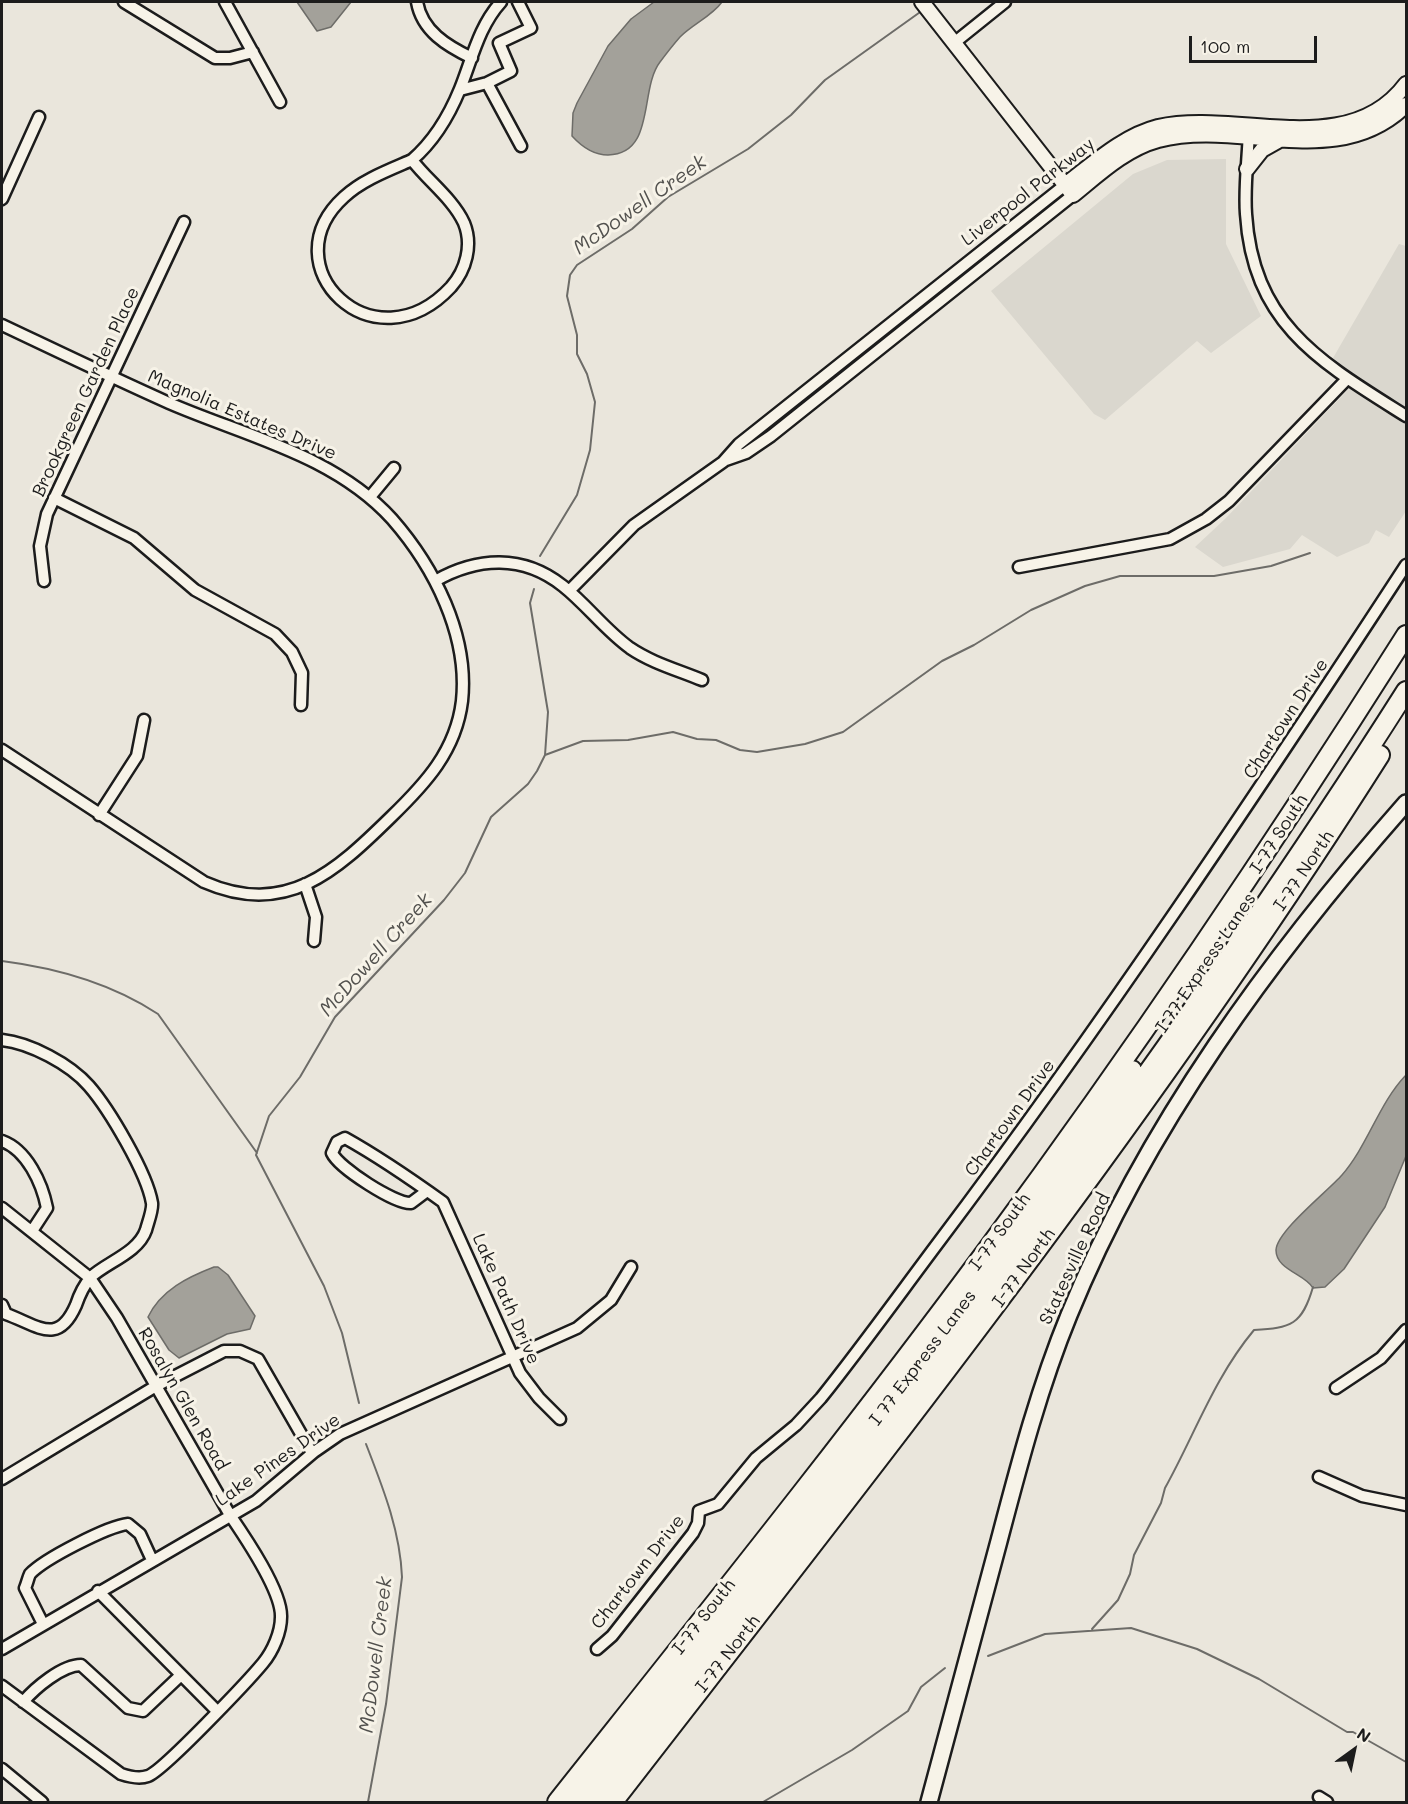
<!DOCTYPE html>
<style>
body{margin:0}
#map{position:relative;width:1408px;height:1804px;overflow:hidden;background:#eae6dc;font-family:Mali,sans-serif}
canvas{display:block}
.frame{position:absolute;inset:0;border:3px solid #1c1c1c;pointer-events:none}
.north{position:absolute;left:1324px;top:1720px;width:60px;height:60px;-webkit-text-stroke:4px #f7f3e8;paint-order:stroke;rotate:33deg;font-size:16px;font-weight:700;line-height:24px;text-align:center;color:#1c1c1c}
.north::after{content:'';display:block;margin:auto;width:21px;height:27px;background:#1c1c1c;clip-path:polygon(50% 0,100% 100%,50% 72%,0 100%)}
.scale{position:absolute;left:1189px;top:36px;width:128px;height:27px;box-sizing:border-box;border:3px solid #1c1c1c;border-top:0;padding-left:8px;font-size:18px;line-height:21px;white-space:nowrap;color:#1c1c1c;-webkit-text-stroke:4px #f7f3e8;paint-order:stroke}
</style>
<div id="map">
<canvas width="1408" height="1804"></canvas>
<div class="frame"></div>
<div class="north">N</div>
<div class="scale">100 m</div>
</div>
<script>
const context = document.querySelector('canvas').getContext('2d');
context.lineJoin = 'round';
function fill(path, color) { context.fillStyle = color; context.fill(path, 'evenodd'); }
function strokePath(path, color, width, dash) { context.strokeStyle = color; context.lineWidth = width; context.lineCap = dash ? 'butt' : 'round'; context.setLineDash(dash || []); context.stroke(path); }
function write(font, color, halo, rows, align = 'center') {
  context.font = font + ' Mali,sans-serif'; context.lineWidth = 6; context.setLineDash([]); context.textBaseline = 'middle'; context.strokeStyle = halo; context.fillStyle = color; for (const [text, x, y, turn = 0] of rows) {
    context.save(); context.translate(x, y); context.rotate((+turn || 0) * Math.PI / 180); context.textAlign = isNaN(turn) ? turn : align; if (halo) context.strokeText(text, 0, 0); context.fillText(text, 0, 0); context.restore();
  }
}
const built = new Path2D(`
 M1226 159V244L1261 316 1211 353 1197 341 1105 420 1094 414 991 291 1133 174 1167 160Z
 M1399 244 1406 246V511L1389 537 1376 530 1369 543 1337 557 1302 535 1290 549 1223 567 1195 547 1226 518 1359 378 1333 358Z`);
const water = new Path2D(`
 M297 2H351L331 27 317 31Z
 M654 2H722C712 16 693 24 680 37 673 45 666 54 660 62 639 89 656 154 608 155 593 155 582 147 572 136L573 113 577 103 608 46 631 19Z
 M1406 1075V1156L1385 1207 1344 1269 1325 1287 1313 1288C1305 1274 1276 1270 1276 1250 1277 1231 1328 1191 1342 1175 1368 1145 1379 1103 1406 1075Z
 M214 1267H218L228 1275 255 1316 250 1329 227 1334 179 1358 169 1350 148 1317C161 1290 188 1277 214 1267Z`);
const stream = new Path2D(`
 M540 556 577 495 590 450 595 402 587 374 577 354V335L567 296 570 275 577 265 632 229 668 197 748 149 791 115 825 80 923 10
 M545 755 583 741 628 740 673 732 697 739 716 740 740 750 757 752 805 744 843 732 942 661 974 645 1031 610 1085 586 1120 576H1214L1271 566 1310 553
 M2 961C57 968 111 983 158 1014L257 1153
 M359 1403 342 1333 324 1286 256 1155 269 1116 300 1077 335 1017 444 900 465 873 491 817 528 784 537 771 545 755 548 712 530 603 534 589
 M366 1444C383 1488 400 1530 402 1577L386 1704 368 1802
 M1092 1629 1118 1600 1130 1574 1134 1555 1161 1503 1165 1488C1195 1434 1214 1378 1254 1330 1291 1328 1302 1325 1313 1287
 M988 1656 1045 1634 1131 1628 1197 1649 1259 1679 1347 1732H1353L1406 1762
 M763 1802 852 1750 908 1711 921 1687 945 1668`);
const street = new Path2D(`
 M124 2 215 58H230L253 52
 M225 2 280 102
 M417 2C422 31 447 46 472 58
 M518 2 531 28 499 43 511 71 487 83 521 146
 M954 43 1005 2
 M460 90 487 83
 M1249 131C1248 159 1244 187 1246 214 1253 325 1322 363 1406 416
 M412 160C428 181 453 199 464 223 473 245 466 270 451 287 374 370 268 266 344 197 362 180 389 170 412 160Z
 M412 160C434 141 449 116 460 89 472 59 479 26 501 2
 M2 199 39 117
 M2 325C57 351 113 378 169 403 245 436 334 455 392 519 434 567 469 635 462 701 456 751 425 784 391 817 336 871 286 918 204 882L2 750
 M726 460 746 453 771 436 1073 195
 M370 497 394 468
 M54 498 134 538 195 590 275 634 292 652 302 673 301 705
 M1019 567 1170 539 1206 519 1229 501 1347 379
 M44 581 40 546 47 514 184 222
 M435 581C477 557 523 554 563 586 587 605 605 630 630 648 652 663 678 670 702 680
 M569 591 634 525 723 462 739 444 1065 185
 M99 815 137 756 144 720
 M305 884 316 917 314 941
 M2 1040C30 1043 70 1064 89 1086 109 1109 147 1173 152 1203 153 1210 148 1222 146 1230 138 1253 107 1262 91 1277 85 1284 79 1296 76 1305 58 1346 39 1326 6 1314L2 1305
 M2 1141C27 1150 42 1183 47 1208L32 1231
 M427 1191 411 1203C395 1204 339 1168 332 1153L337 1142 345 1138C379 1157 411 1179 443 1202L520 1373 539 1398 560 1419
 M2 1208 90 1278 117 1318 230 1515C245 1537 282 1591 281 1617 281 1632 273 1651 263 1663 249 1680 163 1771 148 1776 140 1779 130 1777 121 1774L2 1686
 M1336 1388 1381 1358 1406 1330
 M1319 1477 1362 1496 1406 1505
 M2 1479 156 1386 224 1351H240L258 1359 312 1453
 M98 1591 217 1711
 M43 1624 25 1588C27 1584 28 1578 30 1574 44 1559 108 1526 128 1524L140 1534 152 1560
 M2 1649 256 1501 314 1452 340 1434 577 1328 611 1300 631 1267
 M597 1649 612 1636 693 1533 698 1523 699 1511 718 1504 756 1458 796 1425 821 1398C861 1348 899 1295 938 1243 1103 1024 1256 795 1406 565
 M23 1702C35 1688 62 1665 81 1665L128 1708 143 1711 181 1675
 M2 1769 42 1802
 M1319 1797 1327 1802`);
const secondary = new Path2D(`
 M922 2 1073 195C1099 174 1125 149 1158 140 1240 118 1337 173 1406 105
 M1247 169 1262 150 1278 141
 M1065 185C1094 163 1123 136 1158 127 1237 109 1348 162 1406 84`);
const primary = new Path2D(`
 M929 1802C952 1715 975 1628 999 1541 1019 1465 1039 1388 1069 1315 1146 1126 1272 955 1406 803`);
const highway = new Path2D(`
 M557 1802C703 1618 850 1435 989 1247 1136 1048 1274 844 1406 635
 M575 1802C766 1562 957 1322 1132 1070
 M595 1802C876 1440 1160 1079 1406 691
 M613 1802C878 1460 1148 1121 1380 755`);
const streetNames = [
 ["Liverpool Parkway",1028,192,-38],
 ["Brookgreen Garden Place",86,392,-65],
 ["Magnolia Estates Drive",242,415,23],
 ["Chartown Drive",1286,719,-57],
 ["I-77 South",1279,834,-57],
 ["I-77 North",1304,871,-56],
 ["I 77 Express Lanes",1206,963,-56],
 ["Chartown Drive",1010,1118,-54],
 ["I-77 South",1000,1232,-54],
 ["Statesville Road",1075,1259,-65],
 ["I-77 North",1024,1268,-54],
 ["Lake Path Drive",506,1299,66],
 ["I 77 Express Lanes",923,1358,-53],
 ["Rosalyn Glen Road",183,1399,60],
 ["Lake Pines Drive",278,1460,-35],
 ["Chartown Drive",638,1572,-52],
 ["I-77 South",704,1617,-52],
 ["I-77 North",728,1654,-52]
];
const waterNames = [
 ["McDowell Creek",640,205,-35],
 ["McDowell Creek",376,955,-48],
 ["McDowell Creek",376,1655,-83]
];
fill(built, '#dad7ce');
fill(water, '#a3a19a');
strokePath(water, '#6d6c68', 1.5);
strokePath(stream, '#6d6c68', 2);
strokePath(street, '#1c1c1c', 15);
strokePath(secondary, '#1c1c1c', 18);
strokePath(primary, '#1c1c1c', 20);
strokePath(highway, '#1c1c1c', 22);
strokePath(street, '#f7f3e8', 10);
strokePath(secondary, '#f7f3e8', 14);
strokePath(primary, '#f7f3e8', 15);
strokePath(highway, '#f7f3e8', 18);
write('18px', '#1c1c1c', '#f7f3e8', streetNames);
write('italic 20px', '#52514e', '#f7f3e8', waterNames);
</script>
